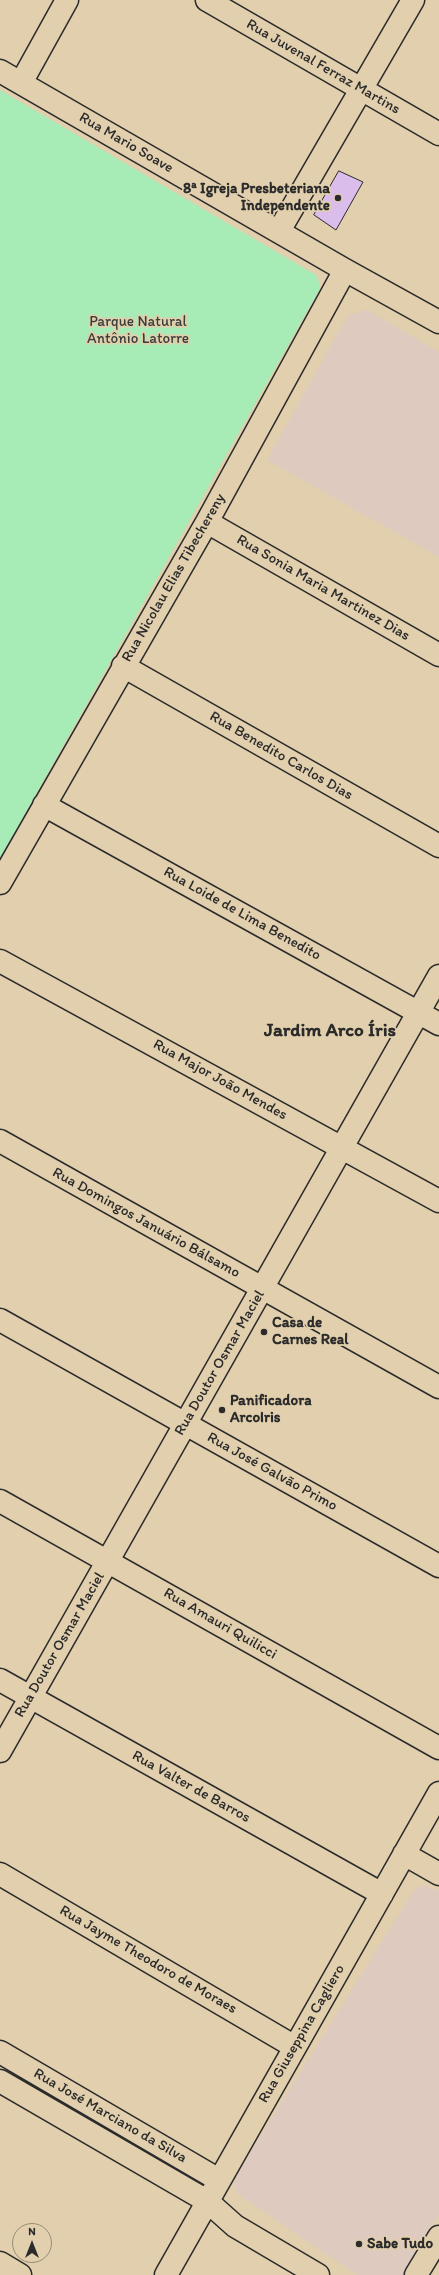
<!DOCTYPE html>
<meta charset="utf-8">
<style>
body{margin:0}
#map{position:relative;width:439px;height:2275px;overflow:hidden;background:#e1cfad;font-family:Itim,sans-serif}
canvas{display:block}
.north{position:absolute;left:12px;top:2223px;width:40px;height:40px;box-sizing:border-box;background:#e1cfad;border:1px solid #988d79;border-radius:50%;rotate:0deg;font-size:11px;font-weight:700;line-height:16px;text-align:center;color:#2b2b2b}
.north::after{content:'';display:block;margin:auto;width:14px;height:18px;background:#2b2b2b;clip-path:polygon(50% 0,100% 100%,50% 72%,0 100%)}
</style>
<div id="map">
<canvas width="439" height="2275"></canvas>
<div class="north">N</div>
</div>
<script>
const context = document.querySelector('canvas').getContext('2d');
context.lineJoin = 'round';
function fill(path, color) { context.fillStyle = color; context.fill(path, 'evenodd'); }
function strokePath(path, color, width, dash) { context.strokeStyle = color; context.lineWidth = width; context.lineCap = dash ? 'butt' : 'round'; context.setLineDash(dash || []); context.stroke(path); }
function write(font, color, halo, rows, align = 'center') {
  context.font = font + ' Itim,sans-serif'; context.lineWidth = 3.5; context.setLineDash([]); context.textBaseline = 'middle'; context.strokeStyle = halo; context.fillStyle = color; for (const [text, x, y, turn = 0] of rows) {
    context.save(); context.translate(x, y); context.rotate((+turn || 0) * Math.PI / 180); context.textAlign = isNaN(turn) ? turn : align; if (halo) context.strokeText(text, 0, 0); context.fillText(text, 0, 0); context.restore();
  }
}
const built = new Path2D(`
 M367 310 439 352V557L267 460 348 315Z
 M423 1885 439 1891V2215L403 2275H357L238 2194 233 2185 237 2173 415 1889Z`);
const green = new Path2D(`
 M0 90 316 275 319 282V290L0 858Z`);
const building = new Path2D(`
 M339 171 363 182 336 230 314 215Z`);
const minor = new Path2D(`
 M207 0 439 134
 M0 71 345 270 439 322
 M21 83 67 0
 M279 231 413 0
 M207 522 439 655
 M123 666 439 846
 M44 805 439 1024
 M0 883 207 522 345 270
 M0 961 439 1201
 M0 1141 439 1387
 M0 1320 439 1566
 M0 1501 439 1748
 M0 1680 382 1894
 M0 1751 439 976
 M404 1854 439 1874
 M0 1874 295 2047
 M0 2052 219 2180
 M0 2081 207 2201 235 2226 318 2275
 M0 2263 20 2275
 M166 2275 439 1793
 M416 2275 439 2237`);
const markers = [
 [338,198,4,"#2b2b2b"],
 [264,1332,4,"#2b2b2b"],
 [222,1410,4,"#2b2b2b"],
 [359,2244,4,"#2b2b2b"]
];
const streetNames = [
 ["Rua Juvenal Ferraz Martins",323,67,30],
 ["Rua Mario Soave",126,143,30],
 ["Rua Nicolau Elias Tibechereny",174,578,-60],
 ["Rua Sonia Maria Martinez Dias",323,588,30],
 ["Rua Benedito Carlos Dias",281,756,30],
 ["Rua Loide de Lima Benedito",242,914,29],
 ["Rua Major João Mendes",220,1080,29],
 ["Rua Domingos Januário Bálsamo",146,1223,29],
 ["Rua Doutor Osmar Maciel",220,1363,-60],
 ["Rua José Galvão Primo",272,1472,29],
 ["Rua Amauri Quilicci",220,1624,30],
 ["Rua Doutor Osmar Maciel",60,1645,-60],
 ["Rua Valter de Barros",191,1787,29],
 ["Rua Jayme Theodoro de Moraes",148,1960,30],
 ["Rua Giuseppina Cagliero",302,2034,-60],
 ["Rua José Marciano da Silva",110,2116,30]
];
const poiNames = [
 ["8ª Igreja Presbeteriana",330,189,"right"],
 ["Independente",330,206,"right"],
 ["Casa de",272,1323],
 ["Carnes Real",272,1340],
 ["Panificadora",230,1401],
 ["ArcoIris",230,1418],
 ["Sabe Tudo",367,2244]
];
const parkNames = [
 ["Parque Natural",138,322],
 ["Antônio Latorre",138,339]
];
const districtNames = [
 ["Jardim Arco Íris",330,1031]
];
fill(built, '#dfcabf');
fill(green, '#a7ebb6');
fill(building, '#dabdea');
strokePath(building, '#2b2b2b', 1);
strokePath(minor, '#2b2b2b', 25);
strokePath(minor, '#e1cfad', 22);
for (const [x, y, r, color] of markers) { const dot = new Path2D(); dot.arc(x, y, r, 0, 2 * Math.PI); context.fillStyle = color; context.fill(dot); strokePath(dot, '#e1cfad', 1.5); }
write('15px', '#2b2b2b', '#e1cfad', streetNames);
write('bold 15px', '#2b2b2b', '#e1cfad', poiNames, 'left');
write('15px', '#373e39', '#e1cfad', parkNames);
write('bold 19px', '#2b2b2b', '#e1cfad', districtNames);
</script>
